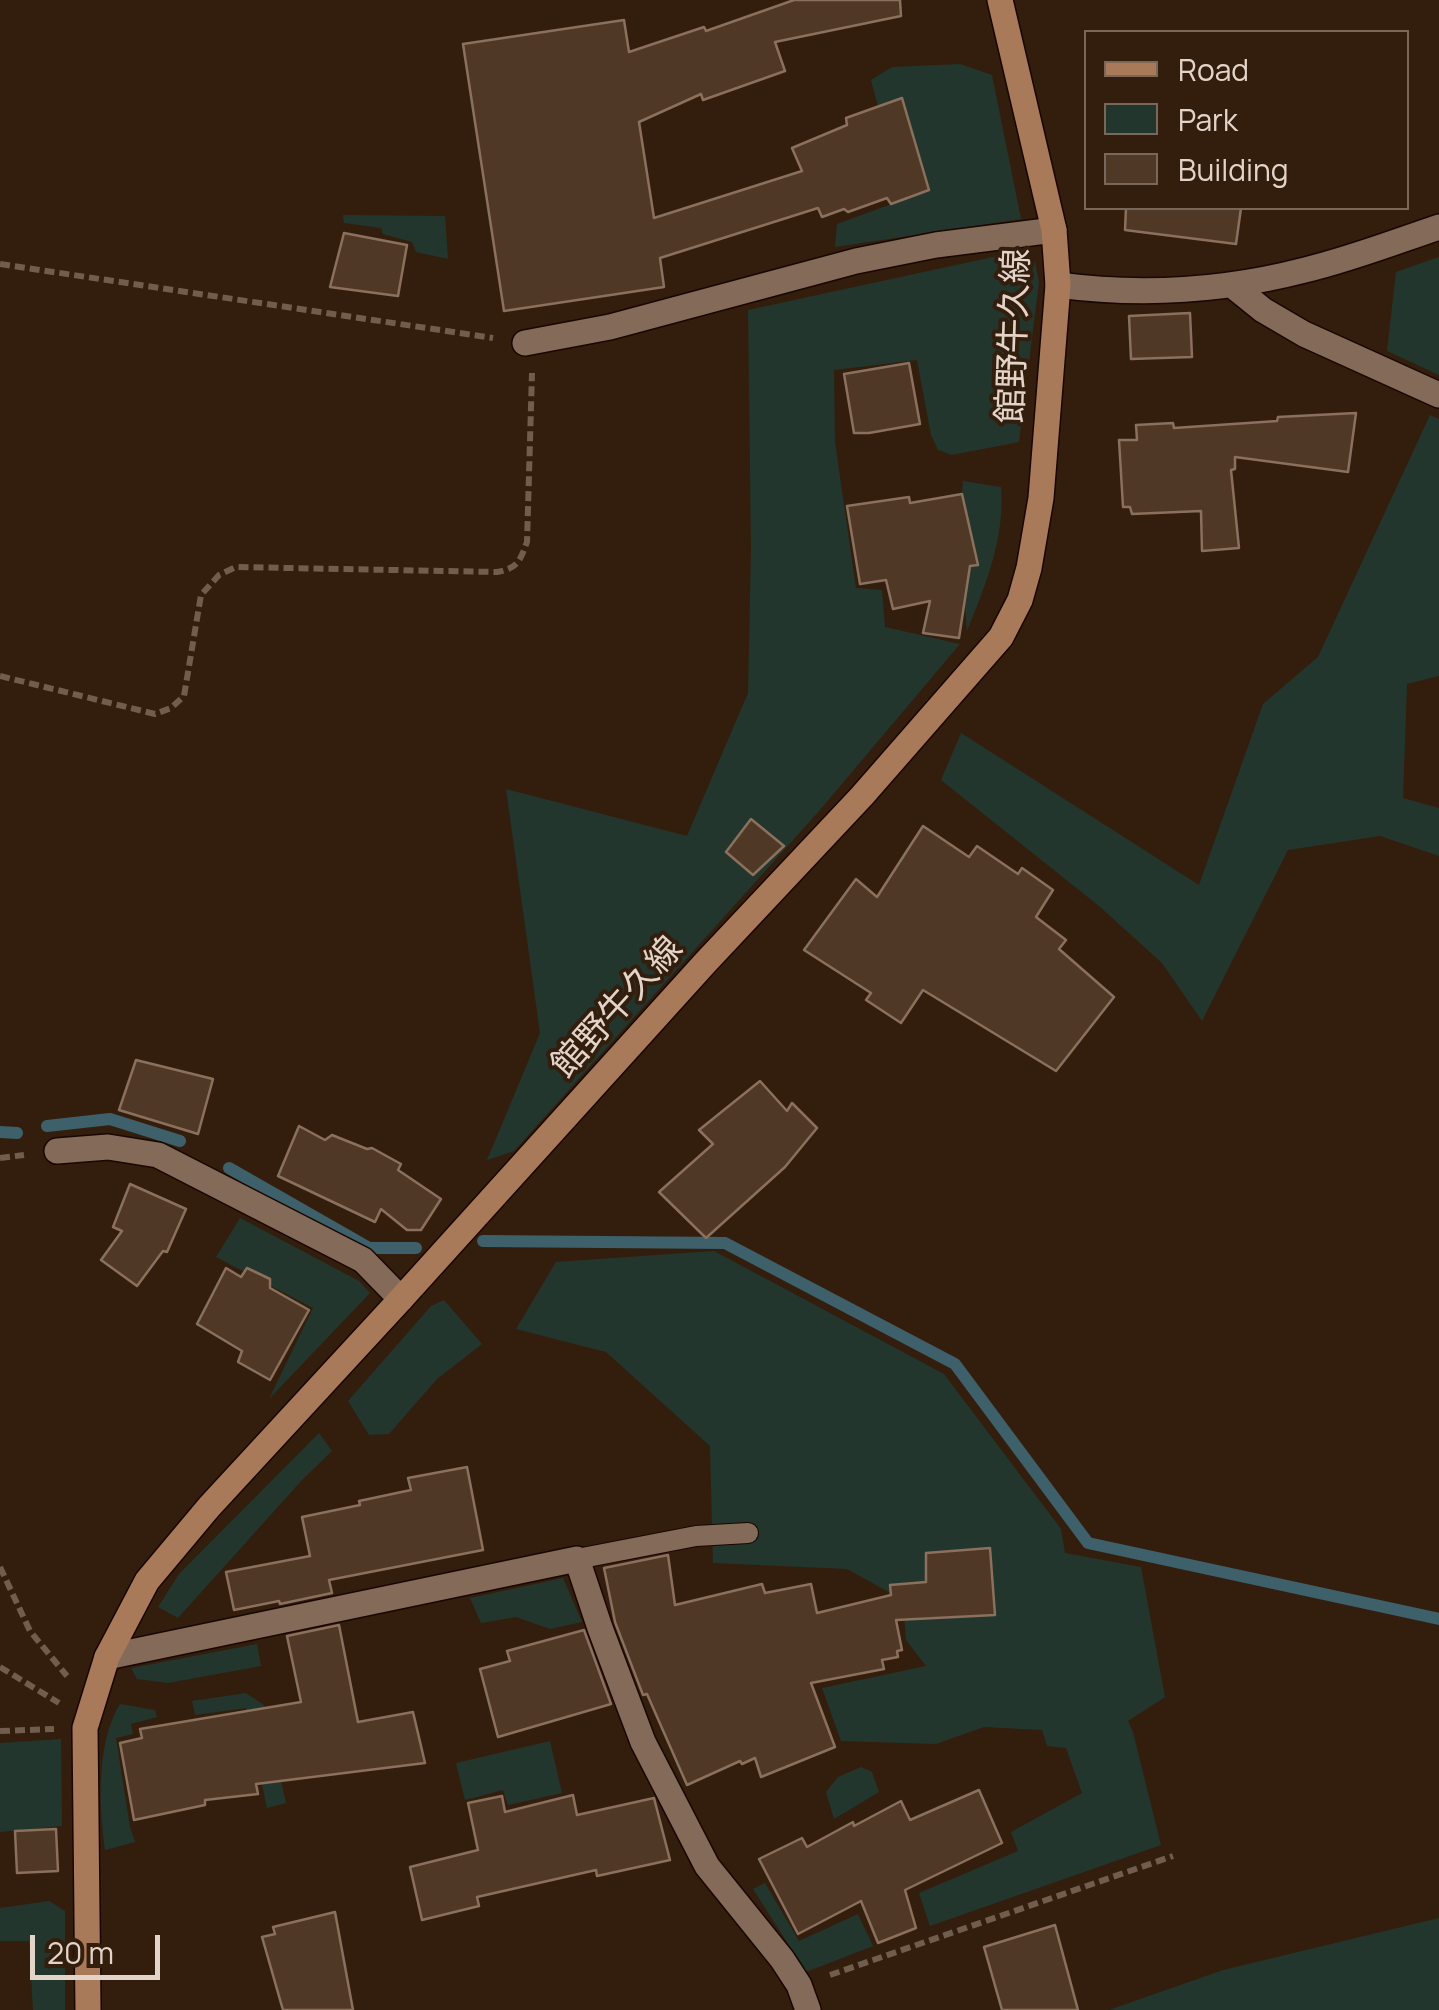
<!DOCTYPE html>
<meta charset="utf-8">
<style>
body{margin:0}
#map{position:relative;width:1439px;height:2010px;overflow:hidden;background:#331e0d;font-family:Manrope,sans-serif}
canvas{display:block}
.legend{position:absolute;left:1084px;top:30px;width:325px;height:180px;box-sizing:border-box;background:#331e0d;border:2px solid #796759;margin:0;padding:12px 18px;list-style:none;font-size:30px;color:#e3d4ca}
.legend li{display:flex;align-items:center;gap:20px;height:50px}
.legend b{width:50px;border:2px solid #796759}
.scale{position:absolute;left:30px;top:1935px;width:130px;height:45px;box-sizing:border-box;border:5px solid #e3d4ca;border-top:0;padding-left:12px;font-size:30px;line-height:35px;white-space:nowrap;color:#e3d4ca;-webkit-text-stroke:8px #331e0d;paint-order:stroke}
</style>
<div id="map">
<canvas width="1439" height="2010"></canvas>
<ul class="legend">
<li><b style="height:12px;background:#a97a59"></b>Road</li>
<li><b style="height:28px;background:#23362d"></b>Park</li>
<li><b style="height:28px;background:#503827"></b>Building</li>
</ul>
<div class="scale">20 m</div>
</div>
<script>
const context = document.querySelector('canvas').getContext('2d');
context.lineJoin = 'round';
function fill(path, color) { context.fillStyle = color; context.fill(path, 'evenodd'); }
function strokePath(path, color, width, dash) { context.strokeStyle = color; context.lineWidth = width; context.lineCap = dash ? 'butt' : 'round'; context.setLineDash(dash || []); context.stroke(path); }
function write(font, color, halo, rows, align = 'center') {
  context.font = font + ' Manrope,"Noto Sans JP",sans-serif'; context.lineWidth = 8; context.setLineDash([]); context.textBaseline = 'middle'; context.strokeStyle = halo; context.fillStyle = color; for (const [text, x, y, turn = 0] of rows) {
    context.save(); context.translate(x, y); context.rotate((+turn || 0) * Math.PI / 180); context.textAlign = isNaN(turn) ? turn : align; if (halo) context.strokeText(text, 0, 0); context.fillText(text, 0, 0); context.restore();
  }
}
const green = new Path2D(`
 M960 64 992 75 1021 219 835 247 837 224 908 198 905 188 926 179 905 106 880 114 871 80 892 67Z
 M343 215 445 216 448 259 416 252 412 242 383 234 381 228 344 223Z
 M1016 252 1035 262 1039 282 1019 442 952 455 938 450 931 435 917 360 834 370 835 442 856 588 882 590 885 627 960 644 819 811 514 1151 487 1160 540 1033 506 789 687 836 748 693 751 549 748 310Z
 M1439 257V375L1387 351 1396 272Z
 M1430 415 1439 419V676L1407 684 1403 798 1439 808V856L1380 836 1288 850 1202 1021 1162 963 1099 906 941 780 961 733 1199 885 1263 704 1318 657Z
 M963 481 1001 487C1005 538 986 584 967 631L965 606 933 595 931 577 977 565 962 494Z
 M240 1218 359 1281 370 1293 269 1399 313 1308 216 1257Z
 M714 1251 944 1374 1061 1529 1065 1553 1141 1567 1165 1697 1128 1721 1133 1732 1161 1845 930 1926 919 1893 1018 1851 1011 1832 1082 1793 1066 1748 1047 1746 1042 1730 984 1727 936 1744 841 1741 822 1688 926 1666 906 1640 903 1600 847 1569 713 1563 710 1446 606 1352 516 1329 556 1262Z
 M444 1300 482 1344 437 1379 389 1434 369 1435 348 1401 431 1306Z
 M319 1433 332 1451 302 1480 178 1618 158 1607 179 1574Z
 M563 1578 582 1622 550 1629 516 1617 481 1623 470 1598Z
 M257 1644 261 1666 168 1683 137 1679 131 1668Z
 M246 1693 264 1705 286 1803 267 1808 246 1708 195 1715 192 1701Z
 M120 1704 155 1710 157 1717 131 1724 133 1734 116 1738 130 1827 135 1842 105 1850C99 1806 96 1743 120 1704Z
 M61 1739 62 1826 0 1832V1743Z
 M550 1741 562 1793 508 1805 503 1790 465 1800 456 1763Z
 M861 1767 872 1772 879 1792 834 1819 826 1792 838 1777Z
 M765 1883 799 1941 858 1914 873 1946 806 1972 753 1889Z
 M49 1901 65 1911V2010H33L29 1941H0V1908Z
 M1439 1918V2010H1109L1223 1970Z`);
const stream = new Path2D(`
 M47 1126 110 1119 180 1141
 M0 1132 17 1133
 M229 1168 369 1248H416
 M483 1241 725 1243 955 1364 1088 1543 1439 1619`);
const building = new Path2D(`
 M794 0H900L901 16 775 42 785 71 703 100 701 94 639 122 654 218 802 171 792 148 847 125 846 118 902 98 929 190 891 204 887 198 848 212 844 209 822 217 818 208 660 258 664 287 504 311 463 44 624 20 629 52 704 27 706 31Z
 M1126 208H1241L1236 244 1125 230Z
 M344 233 407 245 398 296 330 287Z
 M1190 313 1192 357 1131 359 1129 316Z
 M909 363 920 424 869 433H854L844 374Z
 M1356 413 1348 472 1235 457V469L1231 470 1239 548 1202 551 1201 511 1132 514 1130 507H1123L1119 440H1137L1136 425 1173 423 1174 428 1277 421 1278 417Z
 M962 494 978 565 970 566 959 638 923 633 930 601 893 609 886 580 860 584 847 506 909 497 910 503Z
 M751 819 784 846 753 875 726 852Z
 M923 826 969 857 977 846 1018 874 1022 868 1053 890 1036 917 1066 940 1059 949 1114 997 1056 1071 923 990 901 1023 866 1000 871 993 804 950 856 879 877 897Z
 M136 1060 213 1079 198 1134 119 1110Z
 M760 1081 787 1111 792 1103 817 1128 785 1167 706 1238 659 1192 713 1144 699 1130Z
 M299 1126 325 1140 332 1135 367 1149 372 1148 401 1164 398 1170 441 1199 421 1230H407L381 1209 375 1222 278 1176Z
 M130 1184 186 1209 167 1252 163 1251 137 1286 101 1260 122 1231 113 1227Z
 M226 1268 241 1277 247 1268 270 1279V1288L309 1310 270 1380 238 1362 242 1351 197 1324Z
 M467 1467 483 1550 329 1580 332 1593 280 1604 279 1601 234 1610 226 1572 310 1556 302 1517 360 1505 359 1501 411 1490 408 1478Z
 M990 1548 995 1615 896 1620 902 1650 897 1651 898 1657 882 1660 884 1669 811 1683 835 1747 761 1777 755 1758 742 1764 740 1761 687 1785 647 1694 643 1695 615 1622 604 1568 668 1555 675 1605 762 1584 765 1593 811 1584 817 1613 891 1595 890 1585 926 1582V1553Z
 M339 1625 358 1722 413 1712 425 1763 256 1784 258 1794 205 1800V1805L134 1820 120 1743 142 1738 140 1729 301 1702 287 1636Z
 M584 1630 611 1704 498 1737 480 1669 510 1661 507 1651Z
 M979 1790 1002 1843 905 1890 916 1928 878 1943 861 1901 798 1934 759 1859 802 1838 807 1847 853 1822 854 1826 901 1801 910 1820Z
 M573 1795 577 1815 654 1798 670 1860 597 1876 596 1870 477 1897 479 1906 422 1920 410 1867 478 1850 468 1803 502 1796 505 1812Z
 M56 1829 58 1871 17 1873 15 1831Z
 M335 1912 353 2010H283L262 1937 275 1934 273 1927Z
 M1055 1925 1078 2010H1002L984 1947Z`);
const path = new Path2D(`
 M0 264 493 338
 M0 676 155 714 171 708 184 696 201 595 219 575 236 567 497 572C518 568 520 561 527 542L532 373
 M0 1158 24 1155
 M0 1567 30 1631 67 1676
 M0 1667 59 1703
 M0 1731 54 1729
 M830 1975 1173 1856`);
const lane = new Path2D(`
 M577 1559 696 1536 748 1533`);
const street = new Path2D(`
 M1058 285C1141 296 1224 291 1305 270 1351 259 1395 242 1439 227
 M1232 285 1263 310 1304 334 1439 395
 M525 343 610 327 856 261 936 245 1054 230
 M57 1151 108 1147 158 1155 363 1260 401 1299
 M107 1657 577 1559 600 1628 643 1742 707 1866 782 1959 799 1985 808 2010`);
const secondary = new Path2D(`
 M88 2010 85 1728 107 1657 147 1581 209 1507 401 1299 705 963 862 796 1001 637 1020 600 1029 568 1041 498 1058 285 1054 230 1000 0`);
const streetNames = [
 ["館野牛久線",1015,336,-88],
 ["館野牛久線",618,1008,-48]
];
fill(green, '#23362d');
strokePath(stream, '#3d606a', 12);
fill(building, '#503827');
strokePath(building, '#8a705d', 2.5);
strokePath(lane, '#1a0700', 22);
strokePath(street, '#1a0700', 28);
strokePath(secondary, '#1a0700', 28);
strokePath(path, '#705d4e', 6, [10, 5]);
strokePath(lane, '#846a58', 20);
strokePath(street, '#846a58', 25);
strokePath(secondary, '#a97a59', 25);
write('35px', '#e3d4ca', '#331e0d', streetNames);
</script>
